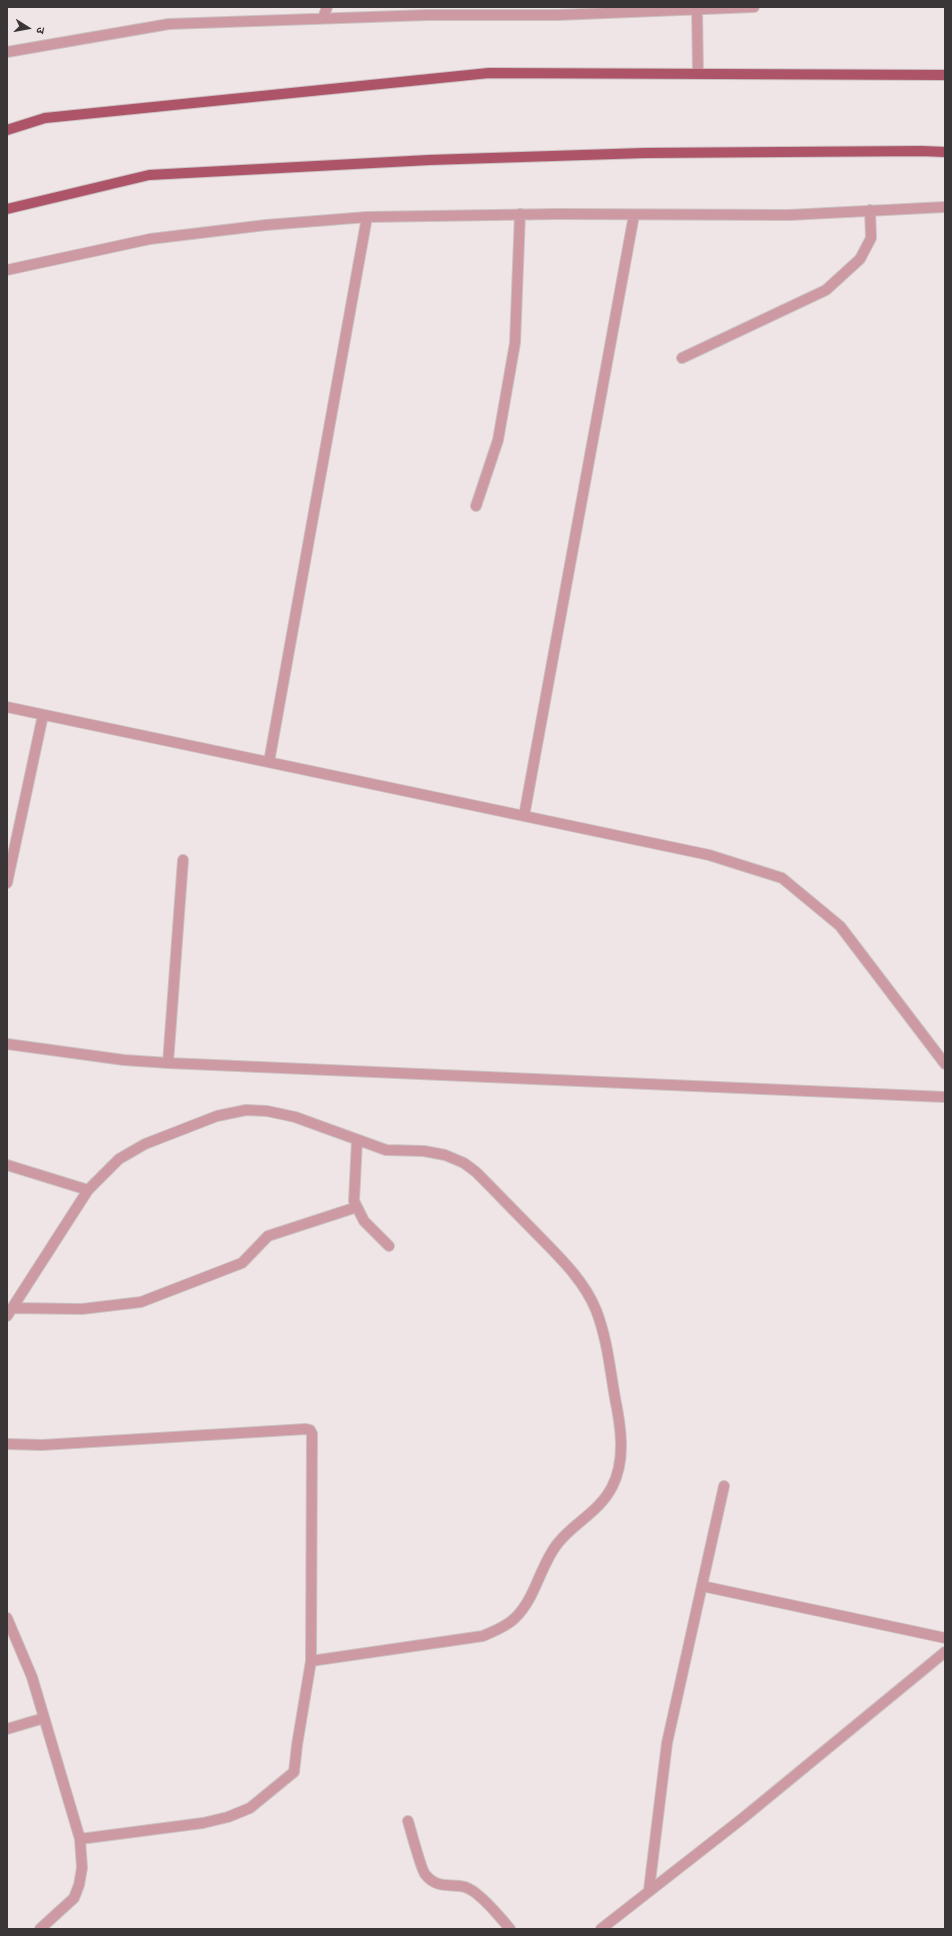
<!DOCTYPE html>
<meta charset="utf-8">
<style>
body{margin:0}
#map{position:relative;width:952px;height:1936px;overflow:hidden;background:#f0e5e6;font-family:"Source Sans 3","Noto Sans Devanagari",sans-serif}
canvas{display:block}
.frame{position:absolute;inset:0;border:8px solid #3a3536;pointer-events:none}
.north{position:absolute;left:8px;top:8px;width:40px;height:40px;-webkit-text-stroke:3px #f0e5e6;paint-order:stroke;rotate:101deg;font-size:11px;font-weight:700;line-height:16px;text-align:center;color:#3a3536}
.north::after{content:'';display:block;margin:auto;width:14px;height:18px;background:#3a3536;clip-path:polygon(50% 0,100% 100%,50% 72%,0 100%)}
</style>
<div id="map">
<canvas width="952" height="1936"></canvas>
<div class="frame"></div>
<div class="north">उ</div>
</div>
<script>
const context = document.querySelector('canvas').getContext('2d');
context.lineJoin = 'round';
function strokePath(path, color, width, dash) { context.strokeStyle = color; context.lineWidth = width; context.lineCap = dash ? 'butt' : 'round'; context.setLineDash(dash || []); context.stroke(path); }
const minor = new Path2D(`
 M697 7 698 73
 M323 18 327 7
 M7 52 169 24 428 15H558L754 7
 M7 270 150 239 266 225 367 217 558 214 789 215 945 207
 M682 358 826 290 860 259 871 238 870 210
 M476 506 498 440 515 343 520 214
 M7 707 709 855 782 878 840 926 945 1064
 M269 762 367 217
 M524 816 634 215
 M7 883 43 715
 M7 1044 124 1060 168 1063 945 1097
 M168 1063 183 860
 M357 1140 354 1201 364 1221 389 1246
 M7 1165 88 1190
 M12 1308 82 1309 141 1302 242 1263 268 1236 357 1207
 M7 1316 88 1190 119 1159 145 1144 217 1116 246 1110 267 1111 295 1117 386 1150 424 1151 445 1155 464 1163 476 1172C495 1191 514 1211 533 1230 556 1254 583 1278 596 1310 607 1338 610 1369 615 1398 621 1427 626 1460 612 1487 599 1512 575 1522 558 1543 540 1565 536 1598 515 1618 506 1627 494 1631 483 1636L311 1661
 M7 1444 42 1445 306 1429 310 1430 312 1434 311 1661 297 1745 294 1772 250 1808 228 1817 203 1823 80 1839
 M702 1586 945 1638
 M7 1618 32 1677 80 1839 82 1868 79 1885 74 1898 40 1929
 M7 1729 44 1718
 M408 1821C411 1831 421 1869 425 1874 437 1890 452 1883 465 1887 479 1891 501 1918 510 1929
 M649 1890 667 1743 724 1486
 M601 1929 743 1818 945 1652`);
const major = new Path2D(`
 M7 130 45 118 489 73 945 75
 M7 209 149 175 429 160 645 153 921 151 945 152`);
strokePath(minor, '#ccc2c3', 12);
strokePath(major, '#ccc2c3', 12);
strokePath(minor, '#cd99a2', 10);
strokePath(major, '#ad5469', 10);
</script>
